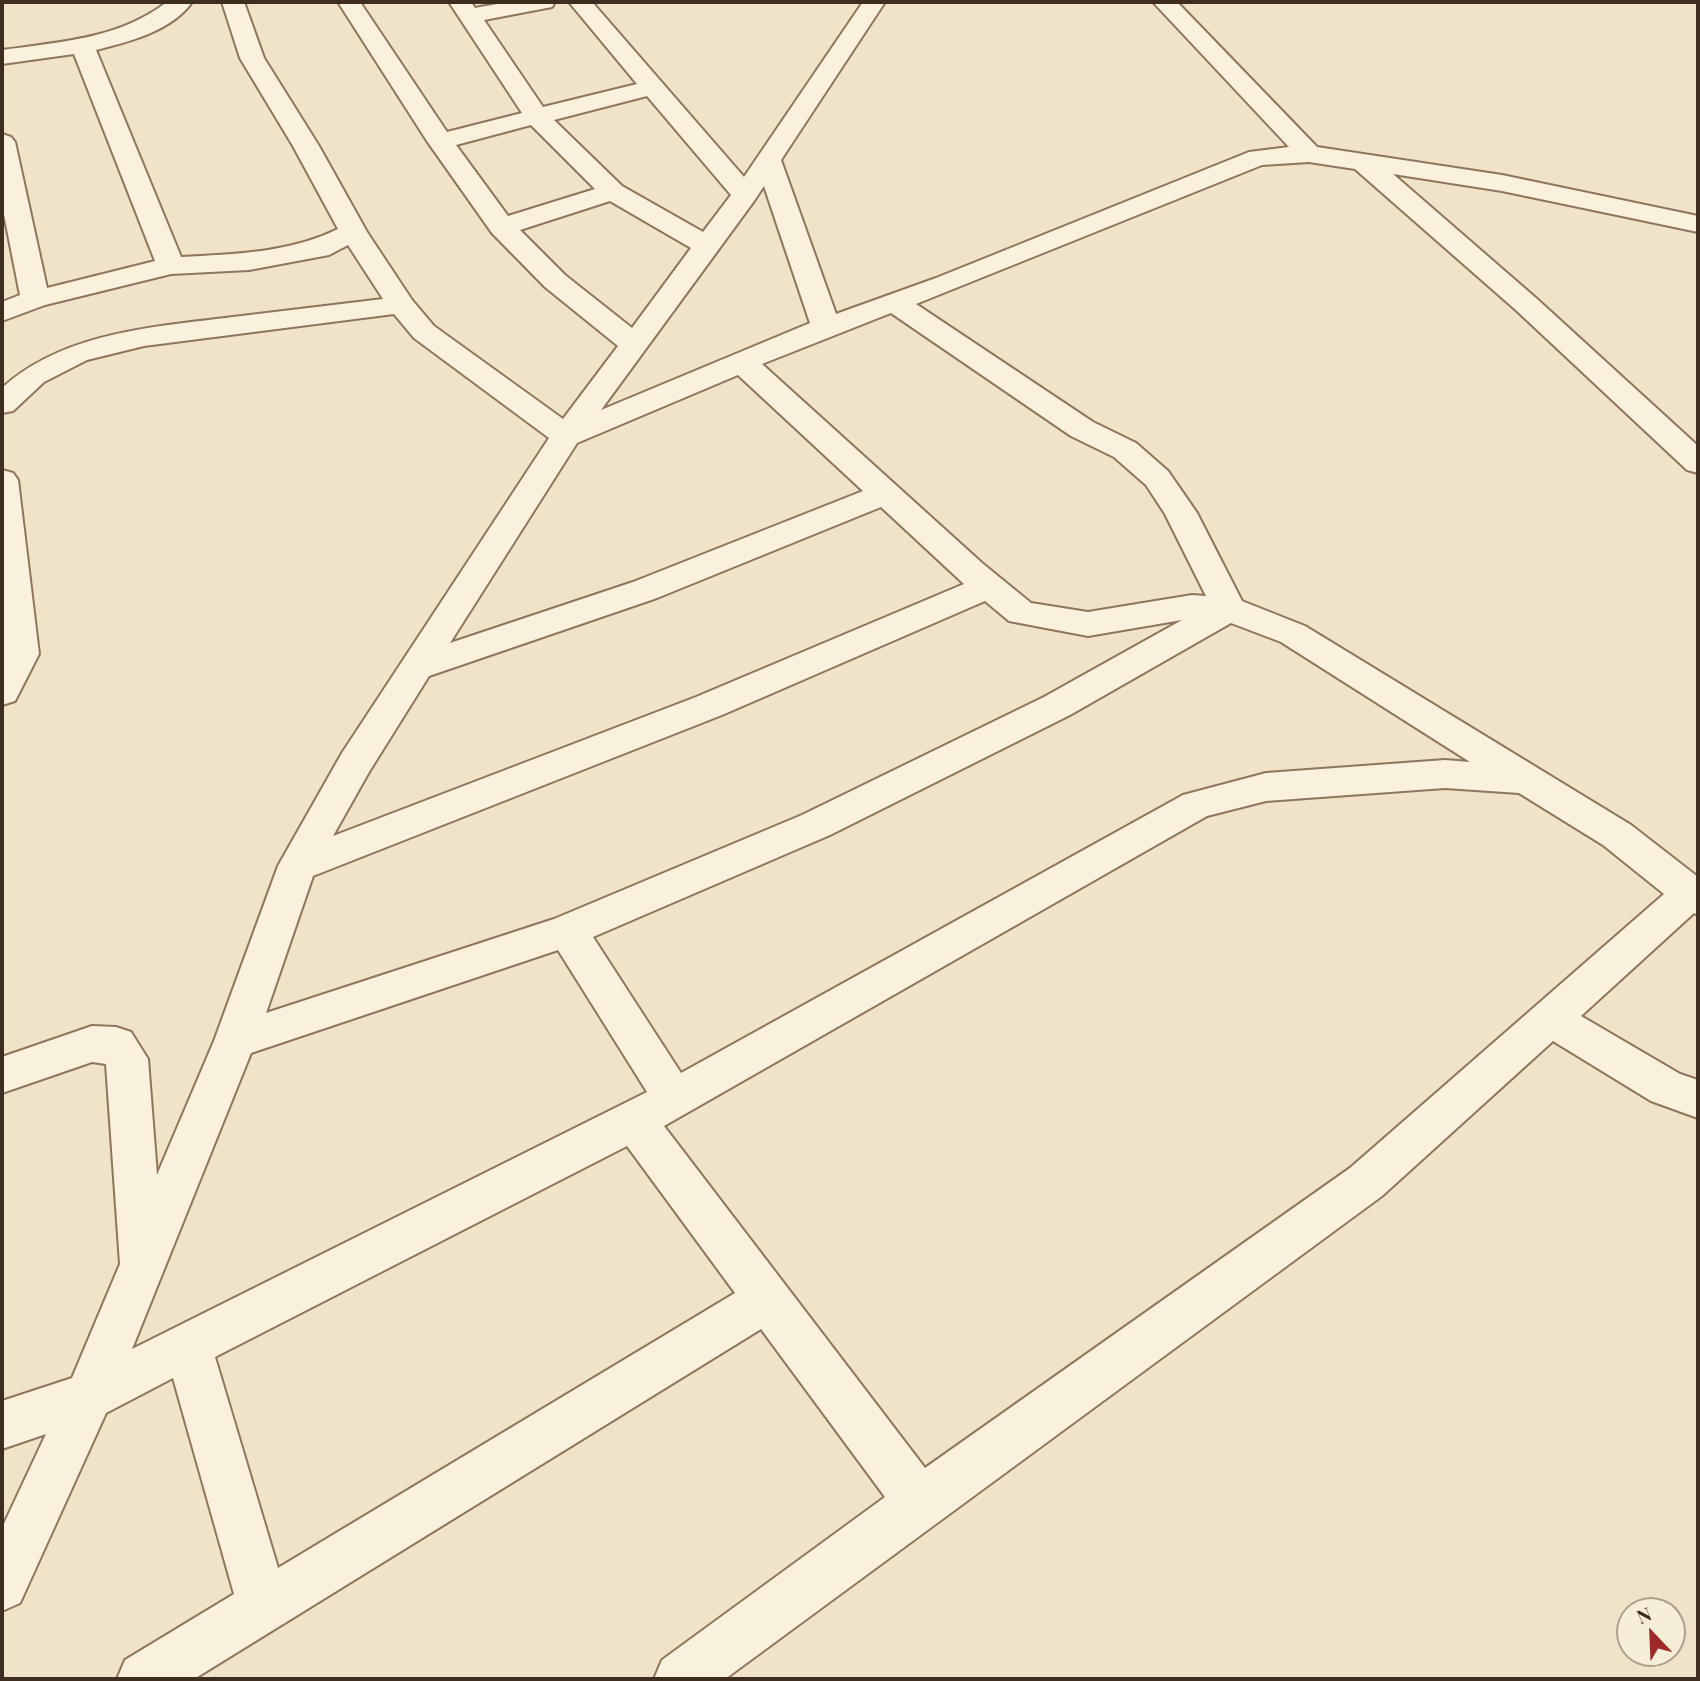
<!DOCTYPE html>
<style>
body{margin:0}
#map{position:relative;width:1700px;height:1681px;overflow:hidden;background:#f0e4c8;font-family:"Playfair Display",serif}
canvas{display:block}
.frame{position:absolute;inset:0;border:4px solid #3d2e20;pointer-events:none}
.north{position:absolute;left:1616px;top:1597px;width:70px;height:70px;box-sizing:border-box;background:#f7eed8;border:2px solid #ada18e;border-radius:50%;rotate:337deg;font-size:19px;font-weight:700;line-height:28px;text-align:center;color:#3d2e20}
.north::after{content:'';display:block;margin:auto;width:24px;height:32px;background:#9e2a2b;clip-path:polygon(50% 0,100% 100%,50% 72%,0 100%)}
</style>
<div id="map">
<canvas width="1700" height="1681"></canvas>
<div class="frame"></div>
<div class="north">N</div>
</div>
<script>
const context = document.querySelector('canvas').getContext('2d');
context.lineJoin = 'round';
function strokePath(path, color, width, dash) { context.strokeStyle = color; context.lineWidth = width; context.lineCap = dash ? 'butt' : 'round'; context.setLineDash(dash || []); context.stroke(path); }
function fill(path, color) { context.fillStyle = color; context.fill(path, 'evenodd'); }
const minor = new Path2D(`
 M167 2H192C172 31 128 42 96 50L181 257C235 254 289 253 338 229L293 146 240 58 222 2H244L264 58 319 146 367 232 412 300 434 326 563 419 618 346 545 287 492 233 427 141 338 2H360L447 132 522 113 449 2H471L475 8 508 2H555L552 7 484 20 543 107 637 84 569 2H592L744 177 863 2H885L781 160 836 314 936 278 1249 152 1289 147 1153 2H1177L1317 147 1502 175 1698 216V232L1502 191 1393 174 1537 299 1698 446V473L1687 470 1517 311 1355 169 1309 162 1262 165 916 304 1093 422 1136 443 1168 471 1197 513 1242 601 1305 626 1631 825 1698 877V915L1694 913 1581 1016 1680 1074 1698 1080V1118L1651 1101 1553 1041 1382 1196 725 1679H654L662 1660 885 1497 761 1329 194 1679H117L125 1660 234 1594 173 1378 106 1413 20 1603 2 1611V1528L46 1434 2 1449V1401L72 1378 120 1264 106 1064 92 1062 2 1093V1057L92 1026 116 1027 131 1032 148 1059 157 1175 214 1041 278 866 342 753 549 438 414 338 394 314 144 346 87 360 44 382 13 411 2 413V388C64 332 154 327 233 317 283 311 333 305 383 299L348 245 329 255 249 270 171 274 45 305 2 321V302L20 295 2 204V134L11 137 15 142 47 288 155 261 74 54 2 64V50C60 42 119 39 167 2ZM647 96 731 195 703 232 622 186 554 120ZM531 125 595 189 508 216 456 145ZM764 186 810 323 601 410 754 201ZM610 201 691 248 632 328 565 275 520 230ZM891 313 1071 436 1114 457 1146 485 1165 514 1206 596 1192 595 1088 612 1031 603 982 563 762 364ZM738 375 863 491 633 582 450 643 577 443ZM881 507 964 584 696 697 333 836 369 772 429 676 657 598ZM985 601 1009 621 1088 636 1182 620 1044 697 802 815 554 919 266 1013 313 876 722 715ZM1231 623 1281 642 1470 762 1445 760 1266 773 1183 795 681 1073 593 937 830 835 1070 715ZM1445 788 1519 793 1603 845 1664 894 1350 1168 925 1468 664 1126 1207 816 1266 801ZM558 950 647 1092 132 1349 251 1053ZM627 1146 735 1293 278 1568 215 1357Z
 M2 470 13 473 18 480 39 654 15 701 2 705Z`);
strokePath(minor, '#8d765c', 4);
fill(minor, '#faf1dc');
</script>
